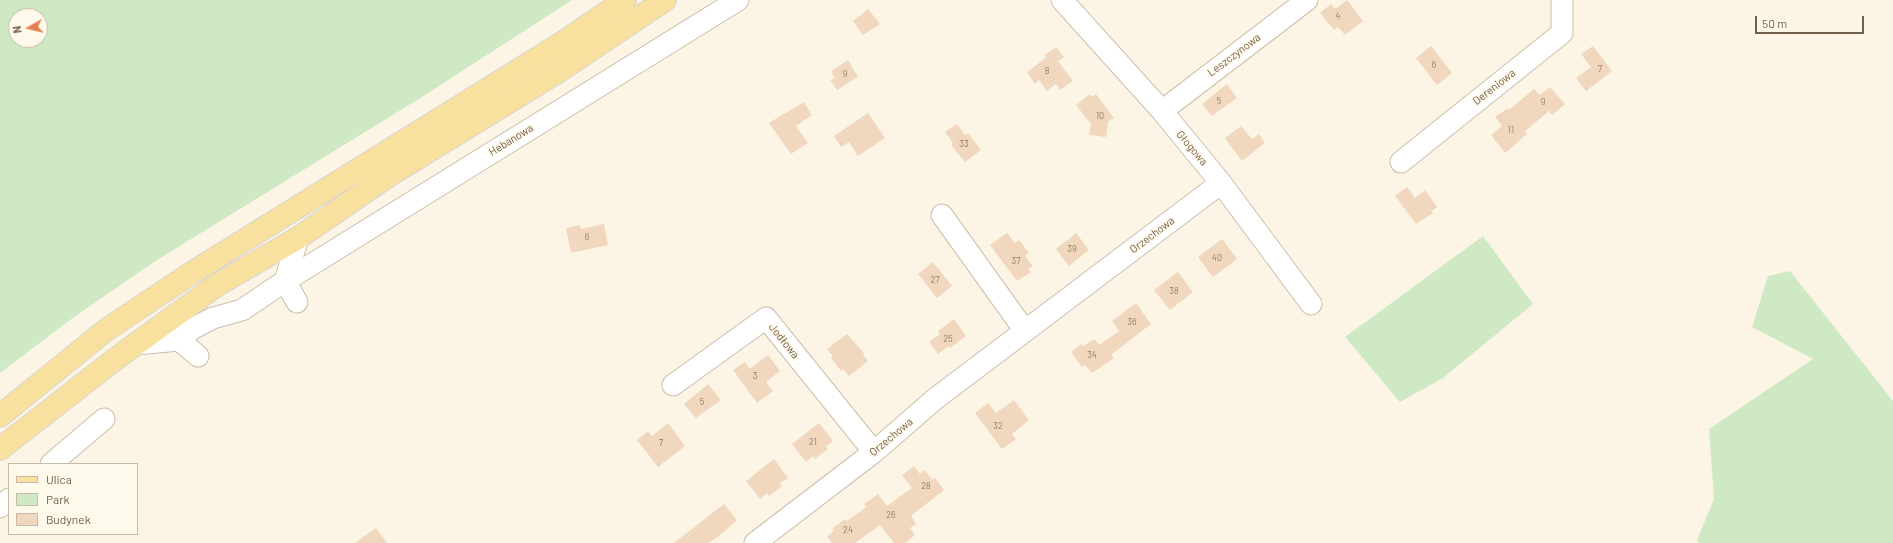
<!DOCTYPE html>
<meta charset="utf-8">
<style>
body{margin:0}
#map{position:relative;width:1893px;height:543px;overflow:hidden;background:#fcf5e5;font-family:Barlow,sans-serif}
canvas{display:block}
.legend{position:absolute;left:8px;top:463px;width:130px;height:72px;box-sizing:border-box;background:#fef9eb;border:1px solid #c6bbab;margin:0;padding:5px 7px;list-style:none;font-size:12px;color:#735e4b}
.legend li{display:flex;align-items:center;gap:8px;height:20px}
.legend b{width:20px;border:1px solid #c6bbab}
.north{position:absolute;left:8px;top:8px;width:40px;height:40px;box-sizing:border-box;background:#fef9eb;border:1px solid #c6bbab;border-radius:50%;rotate:262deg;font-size:11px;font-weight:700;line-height:16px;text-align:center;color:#735e4b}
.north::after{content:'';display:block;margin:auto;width:14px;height:18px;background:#e27f4e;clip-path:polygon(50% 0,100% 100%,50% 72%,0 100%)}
.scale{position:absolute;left:1755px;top:16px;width:109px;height:18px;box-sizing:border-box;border:2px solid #735e4b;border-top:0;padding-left:5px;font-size:12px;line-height:14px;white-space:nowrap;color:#735e4b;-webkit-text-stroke:3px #fef9eb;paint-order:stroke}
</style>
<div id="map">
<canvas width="1893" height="543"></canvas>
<ul class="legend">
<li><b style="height:5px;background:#f8e19f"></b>Ulica</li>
<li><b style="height:11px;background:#cfe9c4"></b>Park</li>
<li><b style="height:11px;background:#f0d7bd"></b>Budynek</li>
</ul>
<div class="north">N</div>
<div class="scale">50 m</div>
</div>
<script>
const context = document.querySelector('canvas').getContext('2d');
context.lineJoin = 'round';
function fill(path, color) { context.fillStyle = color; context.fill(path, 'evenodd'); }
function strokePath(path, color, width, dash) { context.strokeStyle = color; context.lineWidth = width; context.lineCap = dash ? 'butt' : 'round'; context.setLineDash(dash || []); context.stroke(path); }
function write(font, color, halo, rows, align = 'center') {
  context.font = font + ' Barlow,sans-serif'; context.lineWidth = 3.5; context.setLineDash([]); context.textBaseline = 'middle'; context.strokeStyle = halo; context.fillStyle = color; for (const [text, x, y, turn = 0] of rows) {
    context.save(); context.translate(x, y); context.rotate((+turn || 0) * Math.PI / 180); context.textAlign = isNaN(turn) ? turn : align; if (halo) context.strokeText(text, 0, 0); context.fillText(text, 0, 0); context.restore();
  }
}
const green = new Path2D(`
 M0 0H572L422 97 157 260 74 317 0 373ZM16 16H40V40H16Z
 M1483 236 1533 304 1443 378 1400 402 1345 337Z
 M1790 271 1893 401V543H1699L1697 540 1714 499 1709 429 1813 359 1752 327 1768 276Z`);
const building = new Path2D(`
 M1347 0 1363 21 1345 35 1338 27 1334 30 1320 13 1331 4 1335 9Z
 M868 9 880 24 863 35 853 21Z
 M1431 46 1452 73 1437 85 1416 58Z
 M1593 46 1612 71 1586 91 1576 78 1591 67 1581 54Z
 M1056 47 1064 57 1058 61 1073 81 1060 90 1056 84 1047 91 1039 80 1035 84 1027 72 1047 57 1045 55Z
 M848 60 858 77 837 90 830 80 835 78 831 71Z
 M1227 84 1237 98 1212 116 1202 104Z
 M1550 87 1565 104 1552 115 1549 111 1525 131 1527 134 1505 153 1491 135 1502 126 1495 117 1508 108 1509 110 1534 89 1540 95Z
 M1090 94 1092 97 1096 94 1114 118 1108 122 1106 137 1089 135 1091 124 1076 105Z
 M804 102 812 115 796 126 808 143 791 154 769 123Z
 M868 113 885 138 858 156 849 142 841 147 834 136Z
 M957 124 965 135 968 133 981 150 965 162 951 145 953 143 945 132Z
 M1241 126 1252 139 1259 134 1265 143 1242 161 1225 138Z
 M1407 187 1415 198 1425 190 1437 207 1432 211 1433 213 1416 224 1395 196Z
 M604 224 608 245 571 253 566 228 580 225 581 229Z
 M1007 233 1015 243 1019 240 1029 253 1025 256 1033 266 1028 269 1031 272 1017 281 990 245Z
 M1076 233 1089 250 1069 266 1056 249Z
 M1222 239 1237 259 1213 277 1198 257Z
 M933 262 952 286 937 298 918 274Z
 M1178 272 1193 292 1170 310 1154 290Z
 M1136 303 1151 324 1111 355 1114 358 1092 373 1085 365 1082 367 1071 352 1081 344 1083 346 1094 339 1099 345 1119 331 1112 321Z
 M954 319 966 336 950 348 949 346 938 354 929 342 940 334 938 331Z
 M847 334 864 353 863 354 868 361 849 376 843 369 841 371 831 358 833 356 827 349Z
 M768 355 780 371 766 382 773 391 757 403 733 370 745 362 750 369Z
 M708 384 721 400 696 418 684 404Z
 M1014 400 1029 420 1012 434 1016 439 1002 449 975 413 988 403 996 413Z
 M668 423 685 446 658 467 637 440 648 431 652 436Z
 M819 423 833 441 826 446 828 449 815 459 813 456 806 462 792 444Z
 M774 459 788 478 780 483 782 486 769 496 767 493 760 499 746 481Z
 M914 466 920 474 925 470 932 480 935 478 944 490 911 516 916 524 910 528 915 535 905 543H894L880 525 855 543H832L827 536 834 531 832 529 845 519 847 521 866 507 864 504 878 494 887 506 912 488 902 475Z
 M724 504 737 520 725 531 709 543H674Z
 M376 528 387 543H355Z`);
const minor = new Path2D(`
 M1062 0 1162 111 1221 183 1311 304
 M1162 111 1307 0
 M1401 162 1562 33V0
 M942 215 1025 331
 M285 281 738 0
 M287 286 285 281 298 238
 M179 340 198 356
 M136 344 179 340 192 329 213 318 242 310 285 281 297 302
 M673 385 766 318 874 452
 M51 464 104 419
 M0 507 9 499
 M755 543 874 452 935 399 1221 183`);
const major = new Path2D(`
 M0 416 106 330 190 274 562 43 625 0
 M0 449 114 360 217 285 298 238 385 178 559 71 665 0`);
const numberNames = [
 ["4",1338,16],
 ["6",1434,65],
 ["7",1600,69],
 ["8",1047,71],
 ["9",845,74],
 ["5",1219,101],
 ["9",1543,102],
 ["10",1100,116],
 ["11",1511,130],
 ["33",964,144],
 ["6",587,237],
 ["39",1072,249],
 ["40",1217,258],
 ["37",1016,261],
 ["27",935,280],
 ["38",1174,291],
 ["36",1132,322],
 ["25",948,339],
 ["34",1092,355],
 ["3",755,376],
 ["5",702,402],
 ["32",998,426],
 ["21",813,442],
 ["7",661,443],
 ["28",926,486],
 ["26",891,515],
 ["24",848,530]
];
const streetNames = [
 ["Leszczynowa",1234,55,-37],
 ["Dereniowa",1494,87,-38],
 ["Hebanowa",511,140,-32],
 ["Głogowa",1192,148,50],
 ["Orzechowa",1152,235,-37],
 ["Jodłowa",784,341,51],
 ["Orzechowa",891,437,-40]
];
fill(green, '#cfe9c4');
fill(building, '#f0d7bd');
strokePath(minor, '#cdbeab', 23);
strokePath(major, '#dbd5d0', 24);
strokePath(minor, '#fff', 21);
strokePath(major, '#f8e19f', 22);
write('9px', '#927c68', null, numberNames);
write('11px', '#735e4b', '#fef9eb', streetNames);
</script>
